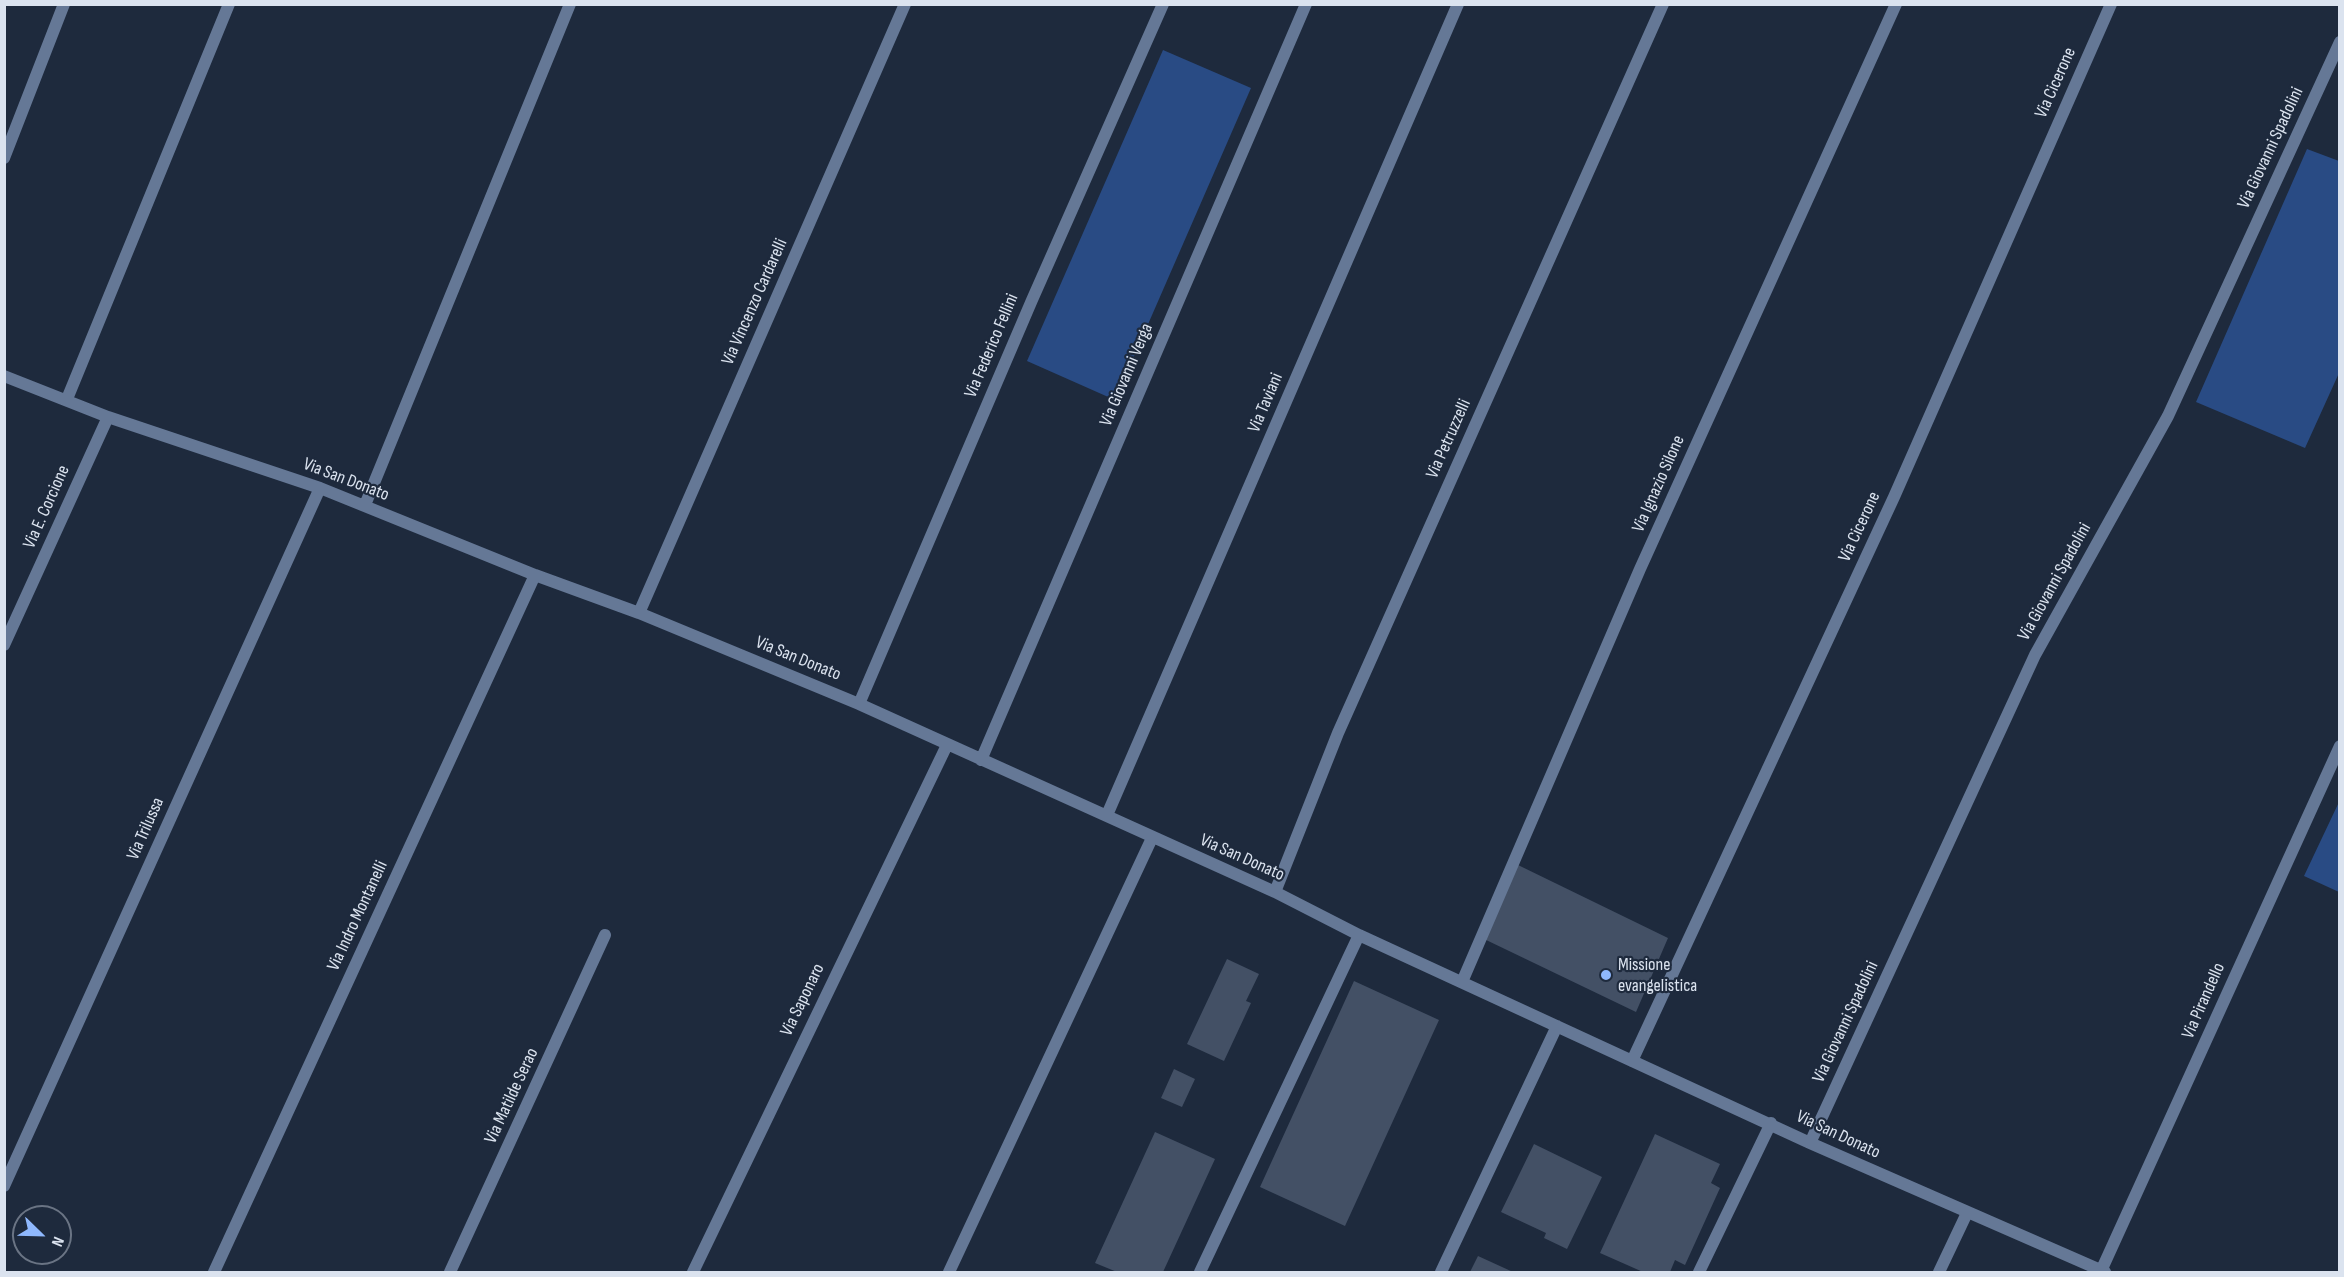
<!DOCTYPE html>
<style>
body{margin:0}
#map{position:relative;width:2344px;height:1277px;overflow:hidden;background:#1e2a3d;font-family:"Sofia Sans Condensed",sans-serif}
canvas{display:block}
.frame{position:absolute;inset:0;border:6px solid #dbe3ef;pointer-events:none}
.north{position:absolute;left:12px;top:1205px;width:60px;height:60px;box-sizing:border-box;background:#1e2a3d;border:2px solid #6a7484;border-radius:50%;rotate:113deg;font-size:16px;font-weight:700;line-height:24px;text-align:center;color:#dbe3ef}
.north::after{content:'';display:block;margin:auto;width:21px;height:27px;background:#8fb8fd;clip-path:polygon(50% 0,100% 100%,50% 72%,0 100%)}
</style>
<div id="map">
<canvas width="2344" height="1277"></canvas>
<div class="frame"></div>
<div class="north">N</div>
</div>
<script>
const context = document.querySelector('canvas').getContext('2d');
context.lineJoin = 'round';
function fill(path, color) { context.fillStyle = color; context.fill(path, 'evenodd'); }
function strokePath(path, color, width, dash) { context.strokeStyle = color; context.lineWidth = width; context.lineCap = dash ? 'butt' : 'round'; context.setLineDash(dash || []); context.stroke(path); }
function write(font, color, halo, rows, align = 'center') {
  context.font = font + ' "Sofia Sans Condensed",sans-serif'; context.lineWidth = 4.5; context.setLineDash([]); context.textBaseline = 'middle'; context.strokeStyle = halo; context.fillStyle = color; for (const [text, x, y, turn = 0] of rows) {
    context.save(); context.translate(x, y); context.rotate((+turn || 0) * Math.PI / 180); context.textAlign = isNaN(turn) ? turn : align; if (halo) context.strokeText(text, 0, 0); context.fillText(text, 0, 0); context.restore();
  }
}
const green = new Path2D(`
 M1163 50 1251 88 1115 400 1027 361Z
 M2307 149 2339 161V373L2305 448 2196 402Z
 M2339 802 2340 892H2339L2304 876Z`);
const building = new Path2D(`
 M1518 865 1668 938 1636 1012 1482 938Z
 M1227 959 1259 974 1246 1001 1251 1003 1224 1061 1187 1044Z
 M1354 981 1439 1020 1345 1226 1260 1187Z
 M1174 1069 1195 1079 1182 1107 1161 1098Z
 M1155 1132 1215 1159 1163 1272H1117L1095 1263Z
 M1655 1134 1720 1164 1711 1183 1720 1188 1685 1265 1675 1260 1670 1272H1643L1600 1253Z
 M1534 1144 1602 1177 1567 1249 1544 1238 1546 1233 1501 1212Z
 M1478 1256 1513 1272H1470Z`);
const street = new Path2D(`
 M4 158 64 4
 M4 376 108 417 320 488 535 575 639 613 859 704 1275 892 1359 935 1810 1143 2105 1272
 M67 399 229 4
 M365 505 570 4
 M639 613 905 4
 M4 645 108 417
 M859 704 1032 300 1163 4
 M981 760 1306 4
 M1107 815 1458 4
 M1275 892 1338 733 1663 4
 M1462 982 1640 569 1896 4
 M1632 1061 1894 497 2111 4
 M1810 1143 2035 655 2168 416 2340 42
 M4 1186 320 488
 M2101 1271 2340 746
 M214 1272 535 575
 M450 1272 605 935
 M693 1272 947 745
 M949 1272 1152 838
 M1200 1272 1359 935
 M1441 1272 1557 1026
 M1699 1272 1771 1123
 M1939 1272 1967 1213`);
const markers = [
 [1606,975,6,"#8fb8fd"]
];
const streetNames = [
 ["Via Cicerone",2056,83,-66],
 ["Via Giovanni Spadolini",2271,148,-65],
 ["Via Vincenzo Cardarelli",755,302,-66],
 ["Via Federico Fellini",992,346,-67],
 ["Via Giovanni Verga",1127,375,-67],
 ["Via Taviani",1266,403,-67],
 ["Via Petruzzelli",1449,439,-66],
 ["Via San Donato",346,480,21],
 ["Via Ignazio Silone",1659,484,-66],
 ["Via E. Corcione",47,507,-66],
 ["Via Cicerone",1860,527,-65],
 ["Via Giovanni Spadolini",2055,582,-61],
 ["Via San Donato",798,659,22],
 ["Via Trilussa",146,829,-66],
 ["Via San Donato",1242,858,24],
 ["Via Indro Montanelli",358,916,-65],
 ["Via Saponaro",803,1000,-64],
 ["Via Pirandello",2204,1001,-66],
 ["Via Giovanni Spadolini",1846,1022,-65],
 ["Via Matilde Serao",512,1096,-65],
 ["Via San Donato",1838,1135,25]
];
const poiNames = [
 ["Missione",1618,965],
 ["evangelistica",1618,986]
];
fill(green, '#294b84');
fill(building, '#435065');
strokePath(street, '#657896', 12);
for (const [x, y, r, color] of markers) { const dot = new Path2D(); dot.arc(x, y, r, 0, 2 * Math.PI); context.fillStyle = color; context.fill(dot); strokePath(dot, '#1e2a3d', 2); }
write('18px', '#dbe3ef', '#1e2a3d', streetNames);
write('18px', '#dbe3ef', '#1e2a3d', poiNames, 'left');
</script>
